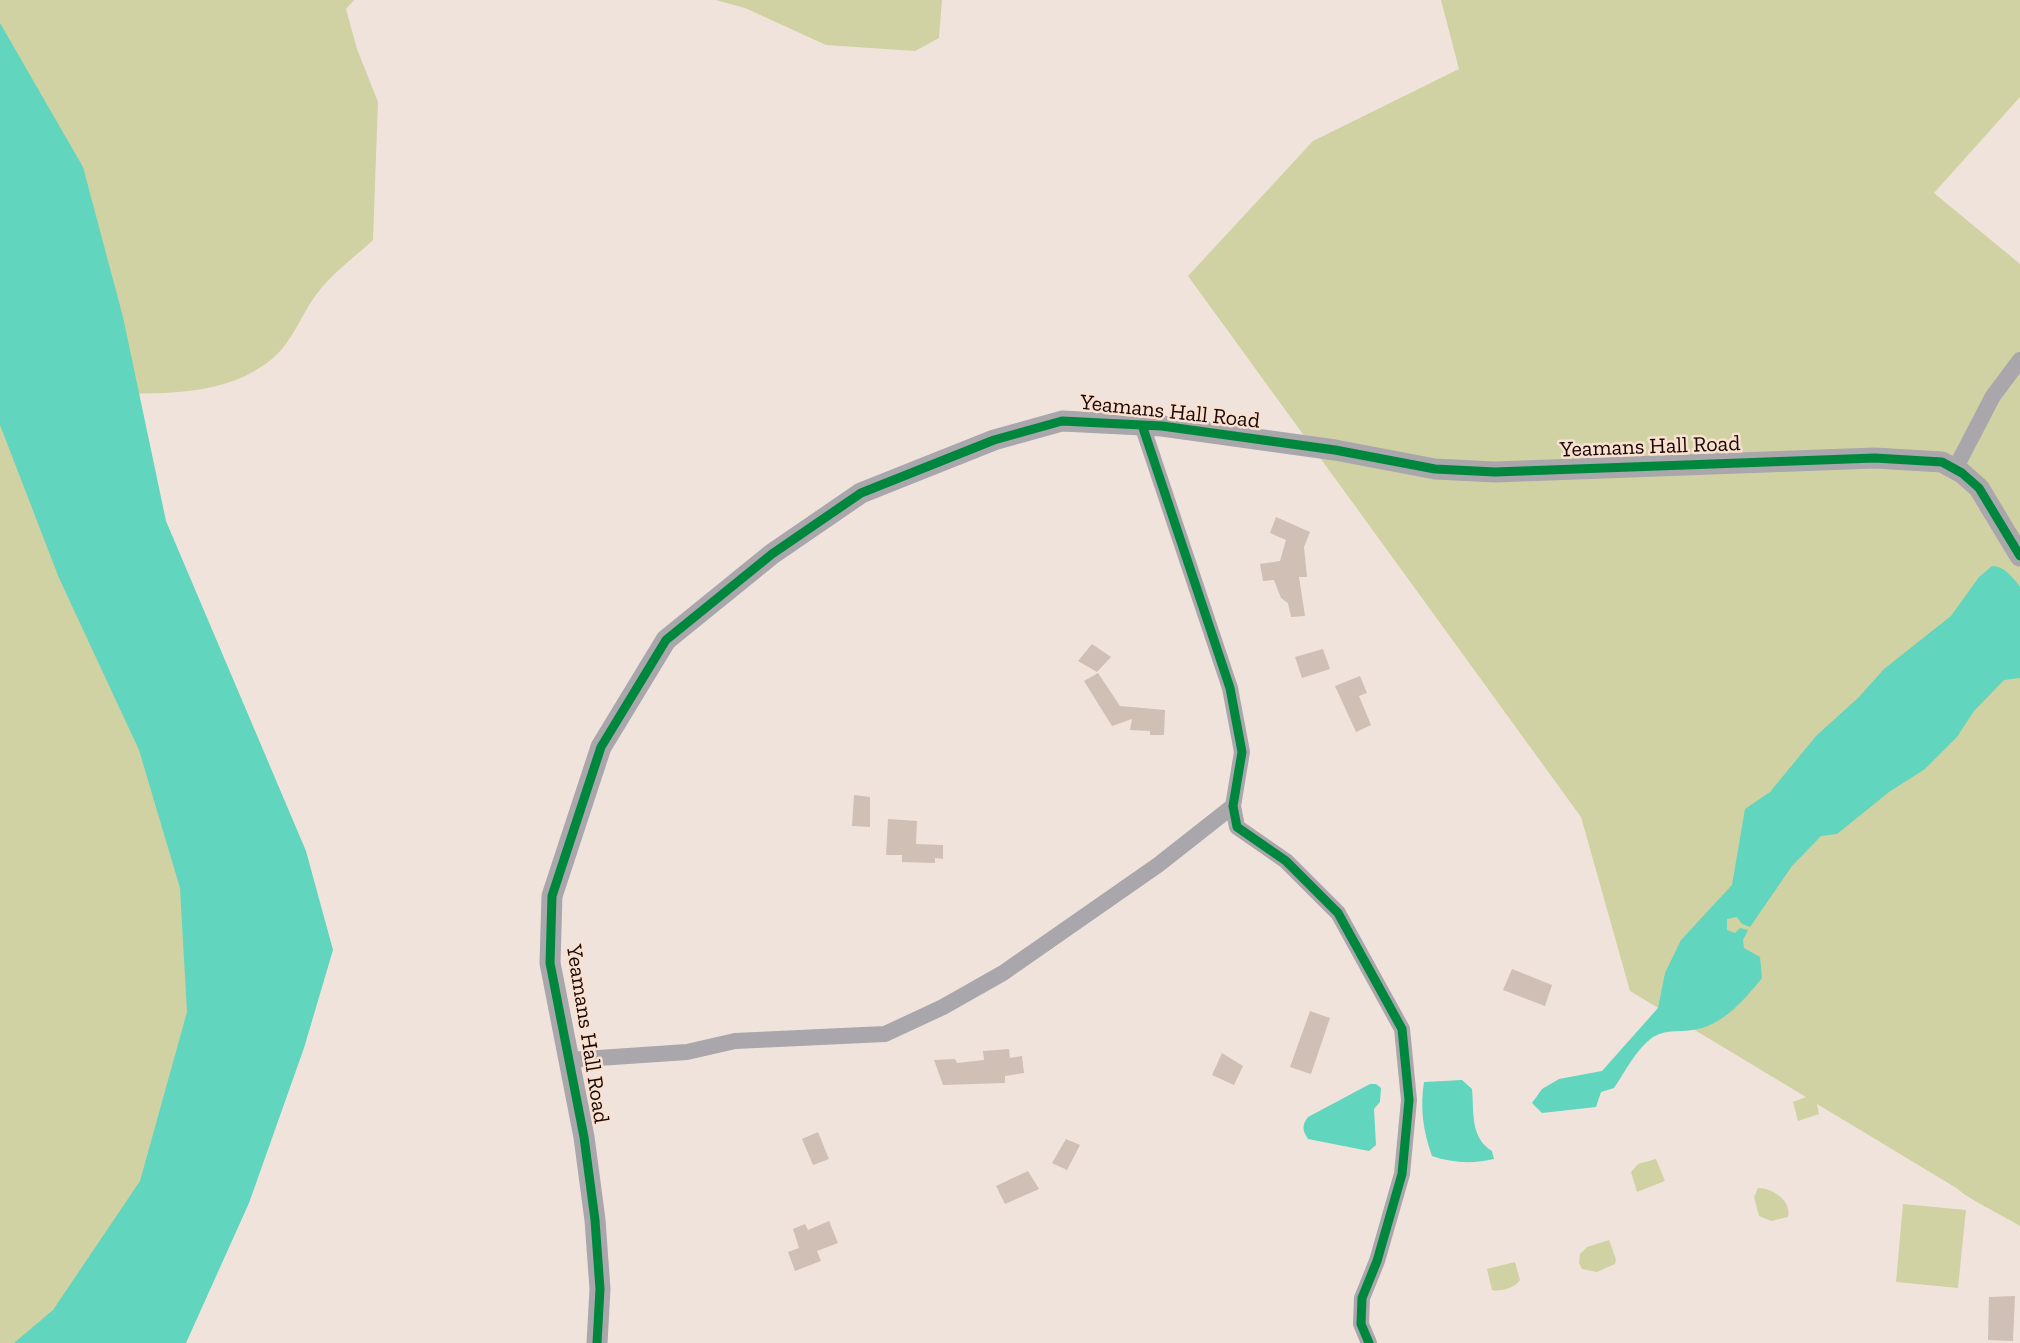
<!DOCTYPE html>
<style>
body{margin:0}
canvas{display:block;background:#f0e3db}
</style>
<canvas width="2020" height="1343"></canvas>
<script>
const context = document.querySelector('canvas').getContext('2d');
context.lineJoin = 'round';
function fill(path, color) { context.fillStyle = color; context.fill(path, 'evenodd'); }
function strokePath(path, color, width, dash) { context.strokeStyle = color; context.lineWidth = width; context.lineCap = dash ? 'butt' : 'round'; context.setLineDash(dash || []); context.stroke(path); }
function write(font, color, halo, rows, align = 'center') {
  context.font = font + ' "Zilla Slab",serif'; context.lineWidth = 5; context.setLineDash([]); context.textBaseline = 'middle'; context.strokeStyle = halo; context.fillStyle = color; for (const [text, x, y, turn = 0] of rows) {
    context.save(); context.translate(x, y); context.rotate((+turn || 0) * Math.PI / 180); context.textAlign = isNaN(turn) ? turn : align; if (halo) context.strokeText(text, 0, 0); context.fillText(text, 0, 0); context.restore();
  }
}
const green = new Path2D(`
 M0 0H354L346 9 357 49 378 102 373 240C355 257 331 274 316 295 301 315 292 343 272 359 227 396 168 393 113 394L0 65Z
 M716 0H942L939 38 915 51 826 45 745 8Z
 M1441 0H2020V97L1934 193 2020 264V1226C2009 1219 1963 1196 1958 1189L1817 1104 1819 1114 1798 1121 1793 1102 1806 1097 1630 991 1581 817 1188 276 1313 141 1459 69Z
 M0 344 220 884 172 1146 35 1343H0Z
 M1656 1159 1665 1181 1637 1192 1631 1172 1638 1164Z
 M1758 1188C1773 1188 1792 1201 1788 1217L1771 1221 1759 1216 1754 1197Z
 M1903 1204 1966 1210 1958 1288 1896 1282Z
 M1609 1240 1616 1259 1615 1264 1597 1272 1582 1269 1579 1263 1580 1254 1587 1247Z
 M1515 1262 1520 1280C1515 1288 1501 1292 1492 1290L1487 1269Z`);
const water = new Path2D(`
 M0 23 83 167 123 317 166 521 306 851 333 950 304 1048 249 1203 186 1343H14L53 1310 140 1181 187 1012 180 888 139 750 59 578 0 425Z
 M1992 566C2004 566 2014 578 2020 587V678L2004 680 1974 711 1957 737 1925 769 1889 792 1837 834 1821 836 1792 866 1750 927 1742 924 1737 917 1727 919V930L1735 933 1740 928 1748 930 1743 940 1744 948 1760 957 1762 978C1746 998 1725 1023 1698 1029 1683 1033 1668 1028 1653 1037 1636 1049 1625 1072 1614 1088L1601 1092 1596 1107 1542 1113 1532 1103 1542 1089 1559 1079 1602 1071 1658 1008 1665 973 1681 940 1732 885 1745 809 1770 792 1816 736 1858 698 1884 669 1951 616 1979 577Z
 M1462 1080 1472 1089C1474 1112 1470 1138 1492 1151L1494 1159C1473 1164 1452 1163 1432 1156 1423 1131 1420 1108 1424 1082Z
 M1370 1084H1376L1381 1088 1380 1102 1374 1109 1376 1145 1369 1151 1308 1139C1302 1130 1302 1125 1308 1117Z`);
const building = new Path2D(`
 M1276 517 1310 532 1304 547 1307 577H1299L1305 616 1291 617 1288 603 1281 598 1274 580 1263 581 1260 564 1280 561 1286 540 1270 533Z
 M1092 644 1111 657 1097 672 1078 661Z
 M1323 649 1330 669 1302 678 1295 657Z
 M1098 673 1120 706 1165 710 1164 735H1150V731L1130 730 1132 719 1112 726 1084 681Z
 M1360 676 1367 693 1359 696 1371 725 1356 732 1335 686Z
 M854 795 870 797V827L852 826Z
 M888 819 917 821 916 844 943 845V859L935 858V863L902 862V855H886Z
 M1512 969 1552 985 1545 1006 1503 990Z
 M1310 1011 1330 1018 1311 1074 1290 1067Z
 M1009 1049 1010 1058 1022 1056 1024 1073 1005 1076V1083L943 1085 934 1060 955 1059 957 1063 984 1060 983 1051Z
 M1222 1053 1243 1066 1234 1085 1212 1075Z
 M818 1132 829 1159 813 1165 802 1139Z
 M1066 1139 1080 1145 1067 1170 1052 1163Z
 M1028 1171 1039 1189 1005 1204 996 1186Z
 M829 1221 838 1243 817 1251 821 1261 795 1271 788 1252 799 1248 793 1229 805 1224 808 1230Z
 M2015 1296 2013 1341 1988 1340 1989 1297Z`);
const minor = new Path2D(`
 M1142 425 1230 688 1242 752 1233 806 1237 827 1286 861 1338 913 1402 1029 1409 1100 1402 1174 1377 1261 1362 1298 1361 1324 1369 1343
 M1955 469 1993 396 2020 360
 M569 1060 687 1052 735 1041 885 1034 943 1007 1003 973 1158 865 1233 806`);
const tertiary = new Path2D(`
 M597 1343 600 1289 595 1220 584 1137 550 963 552 896 601 747 666 640 772 554 861 493 994 440 1062 421 1162 426 1335 450 1435 469 1495 472 1875 458 1942 462 1962 473 1979 488 2020 556`);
const cycleway = new Path2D(`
 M1142 425 1230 688 1242 752 1233 806 1237 827 1286 861 1338 913 1402 1029 1409 1100 1402 1174 1377 1261 1362 1298 1361 1324 1369 1343
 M597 1343 600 1289 595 1220 584 1137 550 963 552 896 601 747 666 640 772 554 861 493 994 440 1062 421 1162 426 1335 450 1435 469 1495 472 1875 458 1942 462 1962 473 1979 488 2020 556`);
const streetNames = [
 ["Yeamans Hall Road",1170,412,6],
 ["Yeamans Hall Road",1650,447,-2],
 ["Yeamans Hall Road",587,1034,81]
];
fill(green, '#d1d2a3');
fill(water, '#61d5bd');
fill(building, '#d0bfb4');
strokePath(minor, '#a9a6ac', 16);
strokePath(tertiary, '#a9a6ac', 21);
strokePath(cycleway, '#00873e', 9);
write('22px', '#190600', '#f9e1d2', streetNames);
</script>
